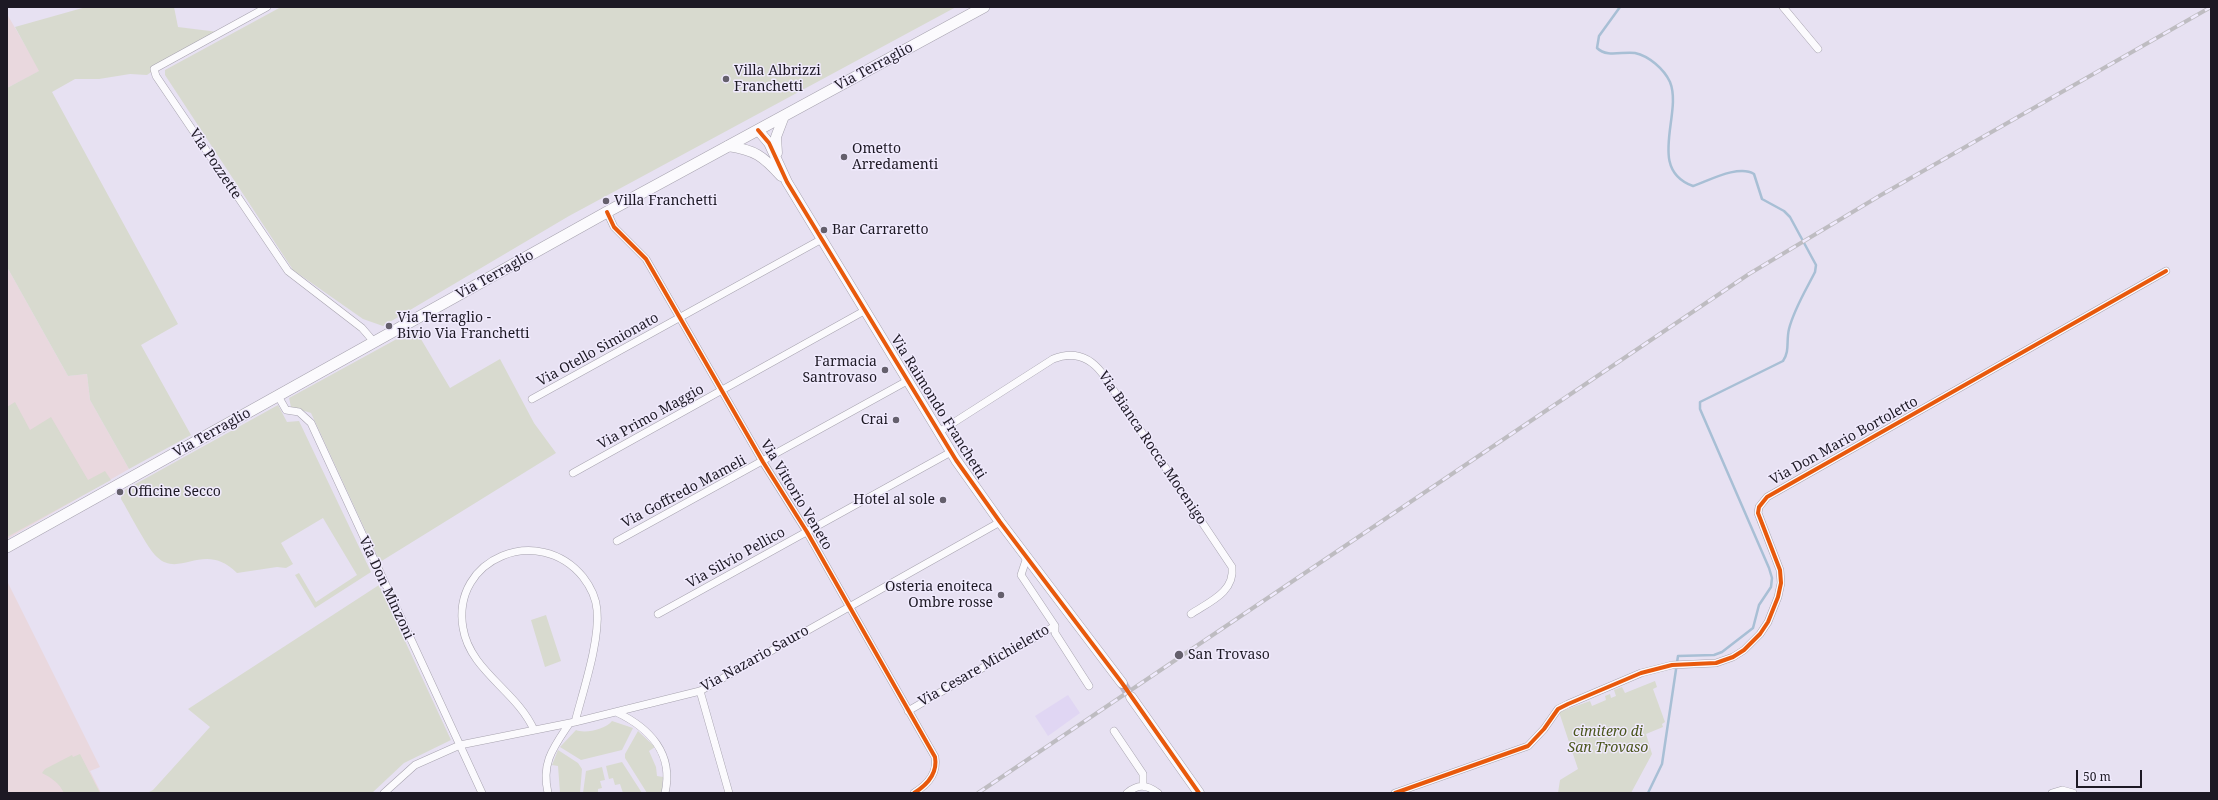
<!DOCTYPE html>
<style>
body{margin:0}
#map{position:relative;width:2218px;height:800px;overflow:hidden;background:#e7e1f2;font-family:"Noto Serif",serif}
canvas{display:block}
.frame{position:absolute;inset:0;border:8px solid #1d1924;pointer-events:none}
.scale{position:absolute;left:2076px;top:770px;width:66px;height:18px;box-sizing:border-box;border:2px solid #1d1924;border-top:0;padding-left:5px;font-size:12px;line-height:14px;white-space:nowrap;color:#1d1924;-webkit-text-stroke:3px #f0eafd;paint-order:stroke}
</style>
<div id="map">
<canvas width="2218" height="800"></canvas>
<div class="frame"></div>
<div class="scale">50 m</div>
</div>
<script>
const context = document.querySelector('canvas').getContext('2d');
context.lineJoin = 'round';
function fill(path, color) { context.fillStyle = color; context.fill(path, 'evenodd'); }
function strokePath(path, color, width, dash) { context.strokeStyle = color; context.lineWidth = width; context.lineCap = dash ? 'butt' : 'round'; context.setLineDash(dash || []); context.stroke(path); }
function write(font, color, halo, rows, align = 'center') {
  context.font = font + ' "Noto Serif",serif'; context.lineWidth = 3; context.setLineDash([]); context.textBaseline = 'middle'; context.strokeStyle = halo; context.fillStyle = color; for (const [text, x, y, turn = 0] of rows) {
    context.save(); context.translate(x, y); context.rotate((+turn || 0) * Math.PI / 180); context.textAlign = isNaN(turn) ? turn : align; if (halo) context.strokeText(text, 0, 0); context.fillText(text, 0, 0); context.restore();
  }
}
const built = new Path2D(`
 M1068 695 1080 713 1048 736 1035 716Z`);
const industrial = new Path2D(`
 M7 14 40 71 7 88Z
 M7 267 68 376 87 374 90 400 129 469 7 539Z
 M7 581 100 767 90 771 101 793H7Z`);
const green = new Path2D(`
 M86 7H174L178 27 218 32 170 59 147 75 130 74 99 79H75L52 92 178 324 141 345 191 435 129 469 90 400 87 374 68 376 7 267V88L39 71 15 27Z
 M281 7H956L569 216 383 326 363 319 293 270 165 75V70Z
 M415 329 450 388 500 359 534 423 556 453 380 562 311 413 291 407 289 398Z
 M15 402 30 430 51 417 88 480 105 471 111 480 7 537V407Z
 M278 405 287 422 299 421 371 572 315 608 295 575 299 573 316 602 357 575 323 518 281 543 293 564 286 568 277 567 237 573C204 540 180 579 157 557 147 548 129 512 121 499V492Z
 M379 585 451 740 404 763 372 793H147L153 790 210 727 188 709Z
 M546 615 561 661 545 667 531 620Z
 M1655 681 1657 687 1653 689 1665 722 1662 724 1663 727 1646 734 1652 754 1631 793H1558L1560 780 1578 769 1559 712 1590 701 1592 706 1606 700 1605 696 1610 694 1611 698 1616 696 1614 690 1622 687 1625 693Z
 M612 721 633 728 622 750 581 760 560 747 576 730C585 734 606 729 612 721Z
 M638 731 655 747 649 751 656 767 657 776 663 777 662 793H647L625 758V754Z
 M558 750 578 763 582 769 580 793H560L558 766 552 765Z
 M80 754 100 793H64C59 783 52 778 42 773L45 769 72 755 73 757Z
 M622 762 642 793H623L620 784 615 785 613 778 609 779 606 766Z
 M602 767 605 780 600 781 602 788 598 789V793H583L586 771Z`);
const stream = new Path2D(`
 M1620 7 1599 36 1597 48C1607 58 1623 51 1635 53 1649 56 1664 69 1670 82 1683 114 1646 169 1693 186 1708 181 1739 164 1754 174L1762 199 1784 211 1790 217 1816 265 1815 272C1806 290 1794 309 1789 329 1786 341 1790 351 1783 361L1700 402V409L1769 568 1772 578 1771 587 1759 605 1753 628 1722 652 1714 655 1678 656 1662 764 1648 793`);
const secondaryTunnel = new Path2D(`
 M1122 683 1131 697`);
const street = new Path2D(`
 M267 7 154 69 156 76 288 271 362 328 374 342
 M1783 7 1818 49
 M607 212 614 227 646 259 763 462 807 532 935 757C938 774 927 785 914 793
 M278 396 286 410 299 412 311 423 482 793
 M532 399 822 239
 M939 432 1053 359C1073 351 1089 356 1102 373L1232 567C1235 592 1209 602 1191 614
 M573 473 864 311
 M617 541 907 381
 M658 614 951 452
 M1055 626V633L1089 686
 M700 691 729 793
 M908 711 1055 626 1021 575 1027 557
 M616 712C650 728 674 754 665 793
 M534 730C517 691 470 671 463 628 451 558 539 523 583 577 590 586 596 598 597 610 600 641 583 691 575 722
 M1114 731 1143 774V785
 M384 793 415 765 460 745 575 722 700 691 1000 522
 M548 793C541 763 553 748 569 724
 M1127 793C1138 784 1146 784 1158 793
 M1395 793 1528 746 1544 729 1558 709 1568 704 1641 673 1672 665 1716 663 1733 657 1744 650 1760 634 1768 622 1778 597 1781 583 1780 570 1758 513 1759 507 1767 497 2166 271
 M2052 793 2062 790 2073 793`);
const secondary = new Path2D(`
 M758 130 769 143 787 182 956 460 1000 522 1122 683
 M728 146C755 150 763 156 781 176
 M777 153 776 137 784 116
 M1131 697 1199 793`);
const primary = new Path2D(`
 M7 547 607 212 984 7`);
const rail = new Path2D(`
 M978 793 1749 274 1881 195 2211 7`);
const cycleway = new Path2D(`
 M758 130 769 143 787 182 956 460 1000 522 1122 683 1199 793
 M607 212 614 227 646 259 763 462 807 532 935 757C938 774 927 785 914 793
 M1395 793 1528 746 1544 729 1558 709 1568 704 1641 673 1672 665 1716 663 1733 657 1744 650 1760 634 1768 622 1778 597 1781 583 1780 570 1758 513 1759 507 1767 497 2166 271`);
const markers = [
 [726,79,4,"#645f6c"],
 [844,157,4,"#645f6c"],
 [606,201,4,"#645f6c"],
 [824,230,4,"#645f6c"],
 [389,326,4,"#645f6c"],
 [885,370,4,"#645f6c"],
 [896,420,4,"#645f6c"],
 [120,492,4,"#645f6c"],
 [943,500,4,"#645f6c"],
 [1001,595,4,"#645f6c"],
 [1179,655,5,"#645f6c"]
];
const streetNames = [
 ["Via Terraglio",874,67,-28],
 ["Via Pozzette",215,164,56],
 ["Via Terraglio",495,275,-29],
 ["Via Otello Simionato",598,350,-29],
 ["Via Raimondo Franchetti",938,407,58],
 ["Via Primo Maggio",651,417,-29],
 ["Via Terraglio",212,433,-29],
 ["Via Don Mario Bortoletto",1844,441,-29],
 ["Via Bianca Rocca Mocenigo",1152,448,56],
 ["Via Goffredo Mameli",684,492,-28],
 ["Via Vittorio Veneto",796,495,59],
 ["Via Silvio Pellico",736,558,-29],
 ["Via Don Minzoni",386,588,65],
 ["Via Nazario Sauro",755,659,-29],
 ["Via Cesare Michieletto",984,666,-30]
];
const poiNames = [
 ["Villa Albrizzi",734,71],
 ["Franchetti",734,87],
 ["Ometto",852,149],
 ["Arredamenti",852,165],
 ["Villa Franchetti",614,201],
 ["Bar Carraretto",832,230],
 ["Via Terraglio -",397,318],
 ["Bivio Via Franchetti",397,334],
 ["Farmacia",877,362,"right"],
 ["Santrovaso",877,378,"right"],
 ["Crai",888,420,"right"],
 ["Officine Secco",128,492],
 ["Hotel al sole",935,500,"right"],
 ["Osteria enoiteca",993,587,"right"],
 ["Ombre rosse",993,603,"right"],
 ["San Trovaso",1188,655]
];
const parkNames = [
 ["cimitero di",1608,732],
 ["San Trovaso",1608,748]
];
fill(built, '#e0d6f3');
fill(industrial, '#e9d8de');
fill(green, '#d8dacf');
strokePath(stream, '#a8bfd5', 2.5);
strokePath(secondaryTunnel, '#bfb9c9', 10, [10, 5]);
strokePath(street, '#a7a3af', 8);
strokePath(secondary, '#a7a3af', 11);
strokePath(primary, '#a7a3af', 12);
strokePath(street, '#fbfafd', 7);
strokePath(secondary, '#fbfafd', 10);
strokePath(primary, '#fbfafd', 11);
strokePath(rail, '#bebcc1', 4);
strokePath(rail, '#f0eafd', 2.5, [8]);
strokePath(cycleway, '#e8590c', 4);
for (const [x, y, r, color] of markers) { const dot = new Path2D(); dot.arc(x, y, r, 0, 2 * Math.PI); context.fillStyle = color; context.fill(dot); strokePath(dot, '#f0eafd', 1.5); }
write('14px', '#1d1924', '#f0eafd', streetNames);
write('14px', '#1d1924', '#f0eafd', poiNames, 'left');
write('italic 14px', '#4b561c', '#f0eafd', parkNames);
</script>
